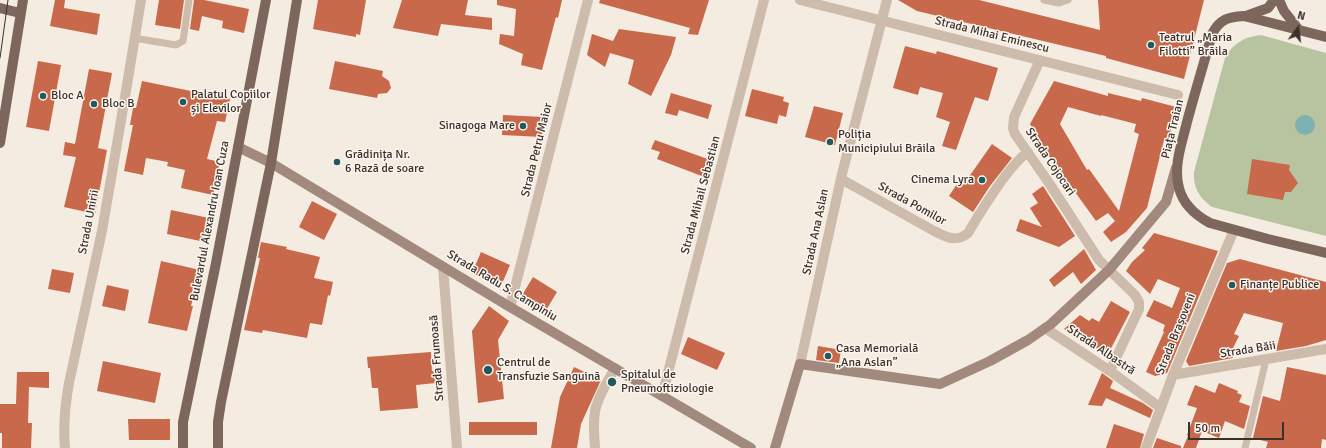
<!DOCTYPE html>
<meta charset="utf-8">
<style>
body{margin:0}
#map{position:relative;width:1326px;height:448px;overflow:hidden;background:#f4ebe1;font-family:Signika,sans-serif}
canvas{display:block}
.north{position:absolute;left:1278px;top:8px;width:40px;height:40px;-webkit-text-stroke:3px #fbf5ee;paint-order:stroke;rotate:15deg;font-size:11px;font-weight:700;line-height:16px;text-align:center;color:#3b302b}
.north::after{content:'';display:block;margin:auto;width:14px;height:18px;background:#3b302b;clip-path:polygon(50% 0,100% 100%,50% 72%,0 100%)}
.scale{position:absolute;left:1188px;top:422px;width:96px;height:18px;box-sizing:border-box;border:2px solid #3b302b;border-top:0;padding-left:5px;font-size:12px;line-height:14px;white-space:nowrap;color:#3b302b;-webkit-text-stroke:3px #fbf5ee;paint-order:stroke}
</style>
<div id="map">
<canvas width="1326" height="448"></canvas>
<div class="north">N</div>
<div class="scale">50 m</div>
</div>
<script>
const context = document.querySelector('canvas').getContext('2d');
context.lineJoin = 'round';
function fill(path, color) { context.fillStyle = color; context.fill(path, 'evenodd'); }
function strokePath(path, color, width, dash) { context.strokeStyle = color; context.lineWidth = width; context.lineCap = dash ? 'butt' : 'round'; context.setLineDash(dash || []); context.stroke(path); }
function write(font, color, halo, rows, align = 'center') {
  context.font = font + ' Signika,sans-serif'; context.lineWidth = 3; context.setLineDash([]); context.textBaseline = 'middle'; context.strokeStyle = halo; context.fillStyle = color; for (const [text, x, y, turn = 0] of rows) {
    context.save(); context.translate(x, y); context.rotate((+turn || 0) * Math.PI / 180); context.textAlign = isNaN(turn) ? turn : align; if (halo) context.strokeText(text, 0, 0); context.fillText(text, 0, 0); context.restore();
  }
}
const green = new Path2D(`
 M1261 35 1326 53V236L1212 207C1199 198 1193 187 1194 172L1225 58C1233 43 1244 37 1261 35Z`);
const water = new Path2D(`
 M1295 125a10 10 0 1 1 20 0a10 10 0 1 1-20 0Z`);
const building = new Path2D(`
 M55 0H65L64 8 100 14 97 35 50 26Z
 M159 0H184L180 29 155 25Z
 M194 0H204L249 9 244 33 222 28 223 21 202 16 199 31 190 29Z
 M318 0H366L360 35 356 34V37L313 29Z
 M402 0H468L465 15 492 18V30L441 24 438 36 393 28Z
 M497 0H562L558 18 556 17 542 70 521 65 523 54 499 44 500 34 514 36 516 9 497 5Z
 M600 0H709L698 35 688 34 690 28 599 3Z
 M898 0H979L1100 30 1098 0H1204L1184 79 1106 58V56L917 11Z
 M619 29 676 37 671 55 651 96 628 84 634 60 610 53 605 67 587 55 592 34 613 41Z
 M905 46 936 54 937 51 998 68 988 101 975 97 956 150 942 146 950 122 936 117 943 93 920 87 918 95 893 88Z
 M38 61 61 65 49 131 26 127Z
 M335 61 383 71 382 76 389 81 391 88 387 93 378 94 377 98 329 89Z
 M89 69 112 73 98 148 107 150 95 214 64 207 76 157 63 155 65 142 75 144Z
 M142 81 230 99 225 122 217 121 207 159 220 162 213 195 181 188 185 170 167 166 168 162 146 158 143 175 124 171 133 125H130L133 108H136Z
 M1054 81 1108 96V93L1141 101 1142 98 1176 107 1168 141 1164 140 1147 208 1126 232 1111 242 1103 232 1115 221 1108 213 1096 221 1049 156 1030 124ZM1068 107 1101 116V115L1136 124 1134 132 1139 134 1119 211 1089 169 1087 170 1060 124Z
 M752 89 784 97 783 101 789 103 786 117 779 115 777 124 745 116Z
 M671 93 712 105 708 119 679 110 677 116 665 113Z
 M814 106 843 113 835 145 805 137Z
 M503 115 543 117 542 137 502 135Z
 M655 140 713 161 707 178 657 159 660 152 651 149Z
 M992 144 1012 158 990 186 973 212 949 196 961 178 966 181Z
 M1252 159 1290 165 1289 170 1298 183 1291 192H1285L1283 200 1247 194Z
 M1043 186 1075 236 1059 247 1016 231 1020 219 1042 227 1030 208 1038 203 1032 194Z
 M312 201 337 214 324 240 299 227Z
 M171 210 209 218 205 242 167 234Z
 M1154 233 1218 251 1167 373 1155 376 1146 372 1164 332 1163 331 1165 325 1146 316 1154 300 1172 308 1180 288 1158 279 1150 294 1126 271 1132 262 1145 250 1142 248Z
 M261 242 287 247 286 249 320 257 314 278 333 282 330 296 328 295 322 325 310 323 307 338 263 330 262 333 244 330 260 258H258Z
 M1084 249 1096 270 1081 284 1073 272 1054 287 1049 280Z
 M481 252 510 265 501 286 472 273Z
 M1240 259 1326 282V340L1306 346 1276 351 1283 323 1244 313 1234 334 1239 336 1231 352 1233 358 1189 366 1186 361 1227 263Z
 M161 261 200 270 191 306H193L187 331 148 323Z
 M52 269 74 273 70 293 48 289Z
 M533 277 557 292 545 312 521 297Z
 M107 285 129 290 125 311 102 306Z
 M1111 301 1130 312 1108 354 1075 337 1064 329 1080 315 1089 321 1092 318 1099 322Z
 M489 306 509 321 498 340 504 399 478 403 472 331Z
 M688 337 725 353 717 370 681 354Z
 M818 346 841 350 839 363 816 360Z
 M431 352 432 371H435L436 383 416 385 418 408 380 411 378 388H372L370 368H368L367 357Z
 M103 361 161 373 155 403 97 391Z
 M574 367 601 380 581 424 577 448H551L560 397Z
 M1287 367 1326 375V440L1322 439 1321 448H1266L1268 442 1253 438 1263 396 1280 401Z
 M17 372H49V388L29 387 28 423H32L31 448H2V433H0V404H16Z
 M1102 373 1113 381 1110 388 1143 403 1153 410 1150 418 1106 398 1102 406 1088 405Z
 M1219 383 1238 391 1237 393 1242 395 1239 402 1250 406 1244 429 1225 421 1219 438 1202 431 1196 448H1183L1188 436 1187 435 1197 408 1187 405 1195 385 1215 393Z
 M128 419H170V440H129Z
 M469 422H537V435H469Z
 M1114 424 1144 434 1140 448H1106Z
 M1157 438 1181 446V448H1153Z`);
const lane = new Path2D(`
 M1044 0 1059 3 1068 0
 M134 38 176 45 183 41 189 0
 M1245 448 1266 360`);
const street = new Path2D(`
 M800 0 1178 95
 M1040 60 1014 117 1013 128 1015 134 1051 186 1099 260 1135 295 1139 302V309L1110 371
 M841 179 934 231C946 237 956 243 968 233 981 211 1008 166 1028 152
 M443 267 457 448
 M510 307 588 0
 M1045 328 1110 371 1161 408
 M800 364 842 174 887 0
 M1173 375 1326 349
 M662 396 764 0
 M65 448C63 426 65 405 69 383L102 231 124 103 141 0
 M595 448C594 436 593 423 595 411 598 396 608 381 615 368
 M1146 448 1173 375 1234 230`);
const secondary = new Path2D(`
 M238 147 271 163 510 307 751 448
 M775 448 800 364 940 384 990 361 1028 340 1051 324 1109 270 1166 202 1176 168`);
const primary = new Path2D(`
 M1279 0 1284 11 1299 30
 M0 8 20 13
 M1246 16 1268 8 1274 0
 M1326 37 1244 16C1228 17 1220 19 1212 34 1204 63 1195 92 1187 122 1182 143 1173 166 1179 188 1183 204 1195 215 1210 223L1268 239 1326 253
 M0 143 23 0
 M183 448V422L216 263 266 0
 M218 448V422L221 402 271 163 297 0`);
const tram = new Path2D(`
 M0 58 8 0`);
const markers = [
 [1151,45,4,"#1f5a5e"],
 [43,96,4,"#1f5a5e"],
 [183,102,4,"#1f5a5e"],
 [94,104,4,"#1f5a5e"],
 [523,126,4,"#1f5a5e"],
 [830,142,4,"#1f5a5e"],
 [337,162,4,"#1f5a5e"],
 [982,180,4,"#1f5a5e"],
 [1232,285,4,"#1f5a5e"],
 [828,356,4,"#1f5a5e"],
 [488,370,5,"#1f5a5e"],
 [612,382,5,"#1f5a5e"]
];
const streetNames = [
 ["Strada Mihai Eminescu",992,35,14],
 ["Piața Traian",1173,129,-76],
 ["Strada Petru Maior",537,150,-76],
 ["Strada Cojocari",1050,162,56],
 ["Strada Mihail Sebastian",701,195,-75],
 ["Strada Pomilor",912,204,29],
 ["Bulevardul Alexandru Ioan Cuza",210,221,-79],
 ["Strada Unirii",89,222,-79],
 ["Strada Ana Aslan",816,232,-78],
 ["Strada Radu S. Campiniu",502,286,31],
 ["Strada Brașoveni",1176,334,-68],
 ["Strada Albastră",1101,350,34],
 ["Strada Băii",1248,350,-9],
 ["Strada Frumoasă",437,358,-94]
];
const poiNames = [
 ["Teatrul „Maria",1159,38],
 ["Filotti” Brăila",1159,52],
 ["Palatul Copiilor",191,95],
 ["și Elevilor",191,109],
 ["Bloc A",51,96],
 ["Bloc B",102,104],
 ["Sinagoga Mare",515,126,"right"],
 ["Poliția",838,135],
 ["Municipiului Brăila",838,149],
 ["Grădinița Nr.",345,155],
 ["6 Rază de soare",345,169],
 ["Cinema Lyra",974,180,"right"],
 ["Finanțe Publice",1240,285],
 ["Casa Memorială",836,349],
 ["„Ana Aslan”",836,363],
 ["Centrul de",497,363],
 ["Transfuzie Sanguină",497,377],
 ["Spitalul de",621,375],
 ["Pneumoftiziologie",621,389]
];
fill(green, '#b8c4a0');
fill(water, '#7fb0b2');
fill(building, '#c8694b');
strokePath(lane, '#cdbbac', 7);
strokePath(street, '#cdbbac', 10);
strokePath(secondary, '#a18a7d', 10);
strokePath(primary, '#7d675c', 10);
strokePath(tram, '#3b302b', 1);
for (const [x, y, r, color] of markers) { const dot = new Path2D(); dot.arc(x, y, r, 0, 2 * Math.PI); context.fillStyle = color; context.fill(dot); strokePath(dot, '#fbf5ee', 1.5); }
write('12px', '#3b302b', '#fbf5ee', streetNames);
write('12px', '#3b302b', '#fbf5ee', poiNames, 'left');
</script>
